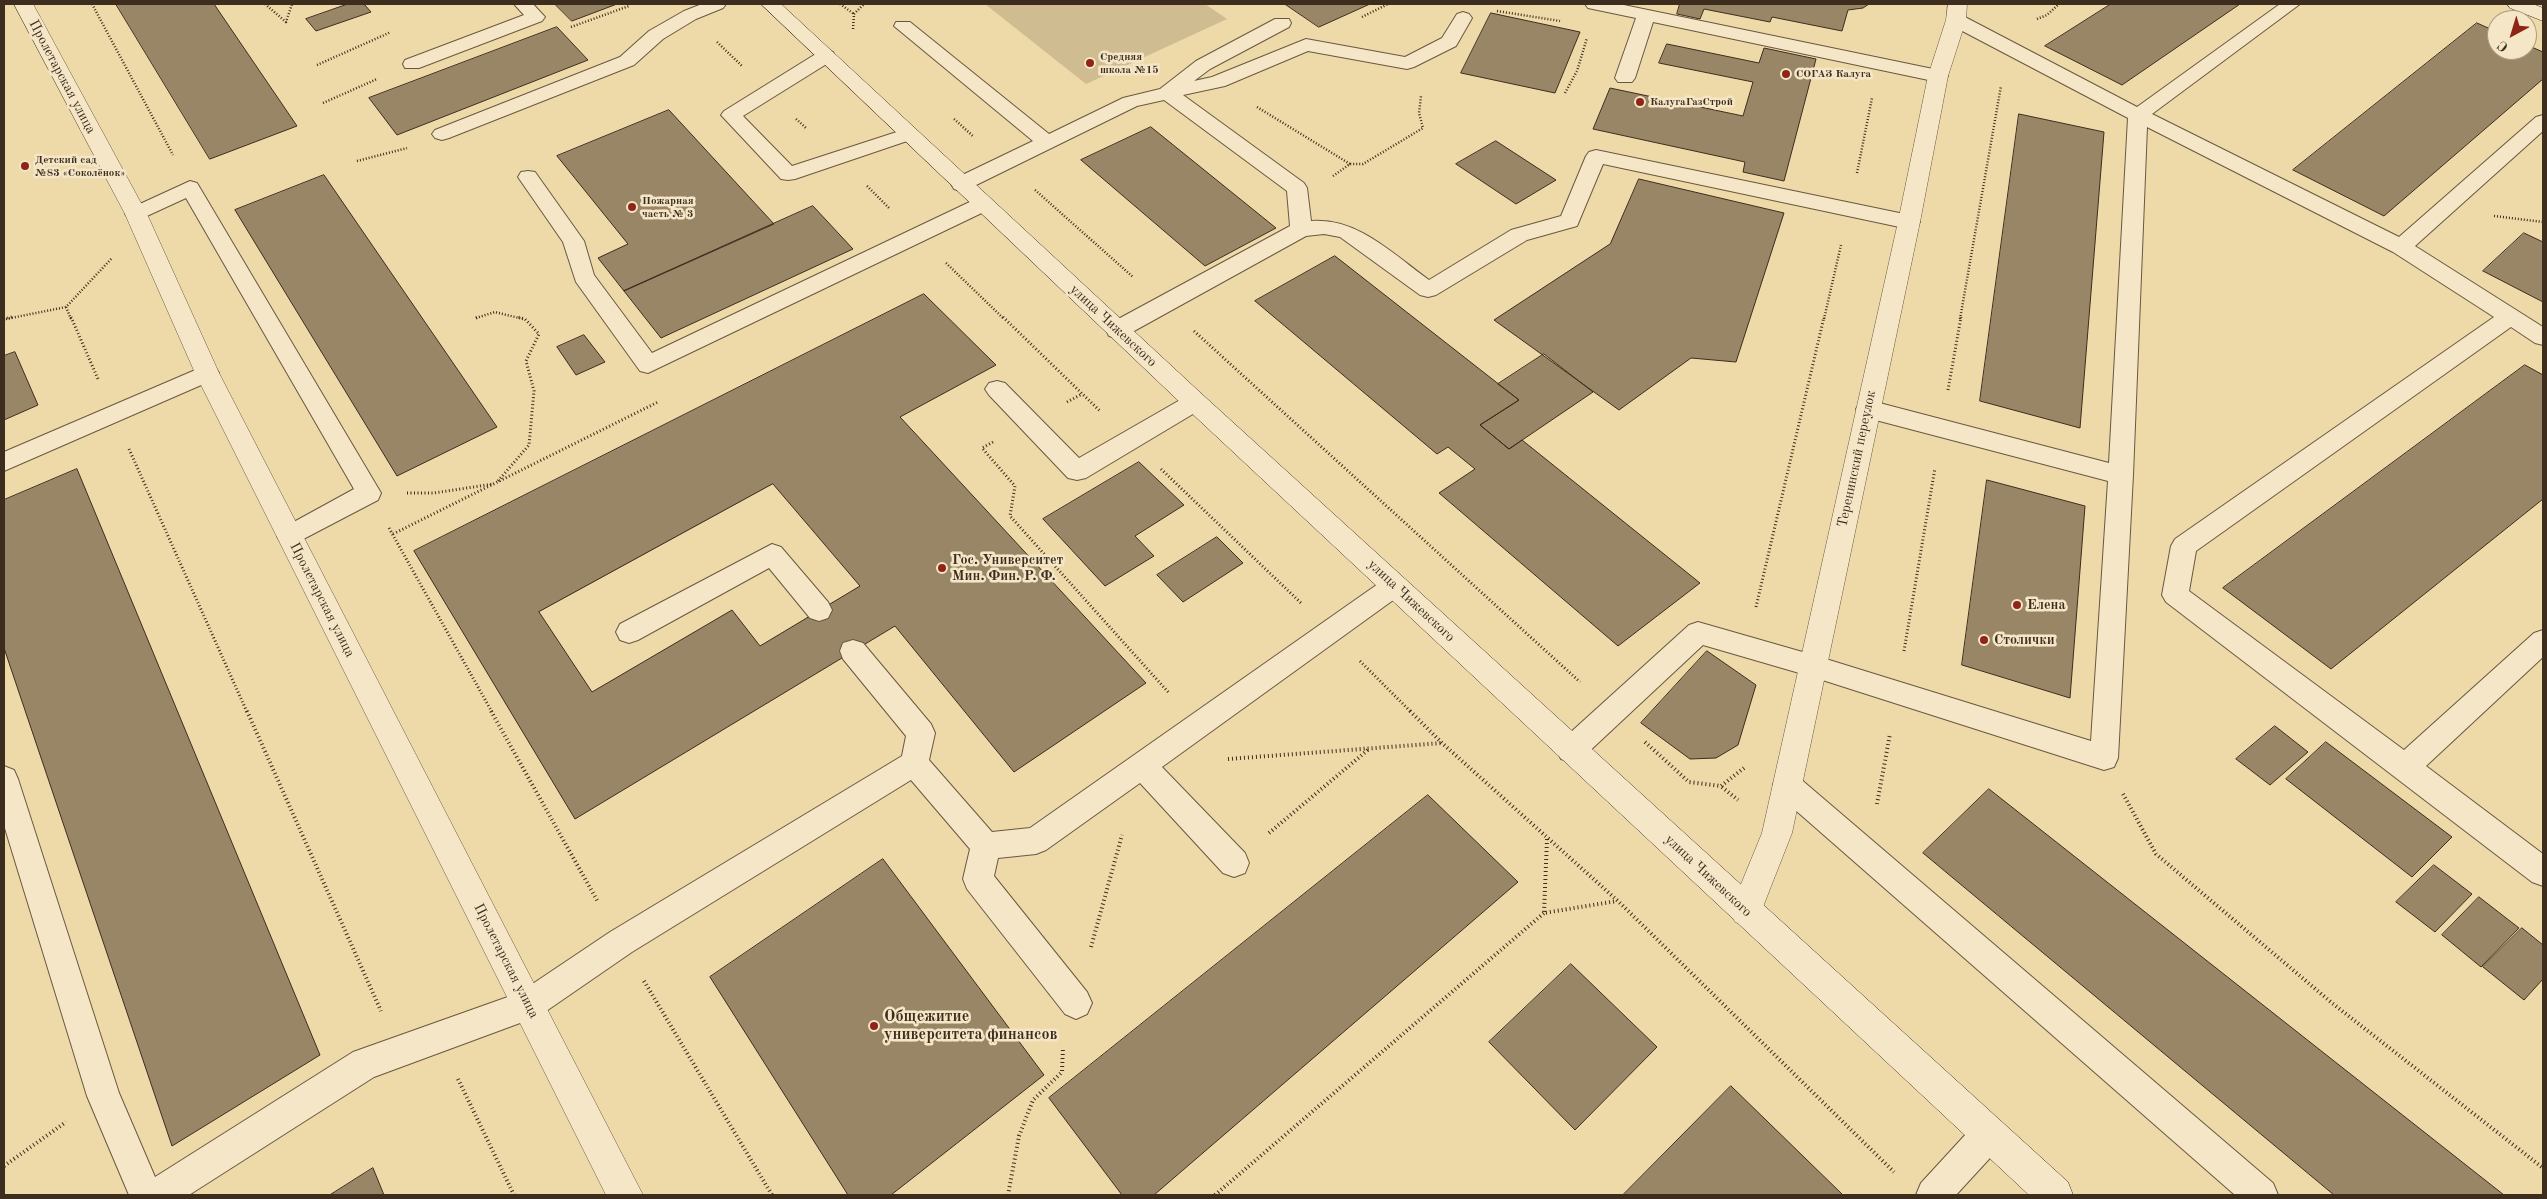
<!DOCTYPE html>
<meta charset="utf-8">
<style>
body{margin:0}
#map{position:relative;width:2547px;height:1199px;overflow:hidden;background:#eed9a8;font-family:"Old Standard TT",serif}
canvas{display:block}
.frame{position:absolute;inset:0;border:5px solid #3d2d1f;pointer-events:none}
.north{position:absolute;left:2487px;top:10px;width:50px;height:50px;box-sizing:border-box;background:#f4e6c6;border:1px solid #ab9c83;border-radius:50%;rotate:219deg;font-size:14px;font-weight:700;line-height:20px;text-align:center;color:#3d2d1f}
.north::after{content:'';display:block;margin:auto;width:18px;height:22px;background:#8f2418;clip-path:polygon(50% 0,100% 100%,50% 72%,0 100%)}
</style>
<div id="map">
<canvas width="2547" height="1199"></canvas>
<div class="frame"></div>
<div class="north">С</div>
</div>
<script>
const context = document.querySelector('canvas').getContext('2d');
context.lineJoin = 'round';
function fill(path, color) { context.fillStyle = color; context.fill(path, 'evenodd'); }
function strokePath(path, color, width, dash) { context.strokeStyle = color; context.lineWidth = width; context.lineCap = dash ? 'butt' : 'round'; context.setLineDash(dash || []); context.stroke(path); }
function write(font, color, halo, rows, align = 'center') {
  context.font = font + ' "Old Standard TT",serif'; context.lineWidth = 5; context.setLineDash([]); context.textBaseline = 'middle'; context.strokeStyle = halo; context.fillStyle = color; for (const [text, x, y, turn = 0] of rows) {
    context.save(); context.translate(x, y); context.rotate((+turn || 0) * Math.PI / 180); context.textAlign = isNaN(turn) ? turn : align; if (halo) context.strokeText(text, 0, 0); context.fillText(text, 0, 0); context.restore();
  }
}
const green = new Path2D(`
 M985 4H1205L1227 19 1086 84Z`);
const building = new Path2D(`
 M116 4H214L297 126 210 159Z
 M348 4H364L371 12 316 31 306 19Z
 M555 4H617L572 21Z
 M1285 4H1370L1319 27Z
 M1680 4H1869L1863 8 1848 10 1842 31 1772 17 1770 22 1704 9 1700 19 1677 14Z
 M2111 4H2240L2122 85 2045 46Z
 M1491 13 1580 32 1555 93 1461 73Z
 M2477 23 2497 32V50H2527V45L2543 52V79L2384 216 2293 170Z
 M557 27 588 60 397 135 369 98Z
 M1667 44 1759 63 1764 48 1816 59 1784 181 1743 172 1745 162 1593 129 1610 88 1743 116 1753 82 1659 63Z
 M669 110 774 224 624 291 598 258 628 244 557 156Z
 M2019 114 2104 132 2080 428 1980 401Z
 M1151 127 1276 228 1205 266 1081 160Z
 M1496 141 1556 180 1516 204 1456 164Z
 M324 175 497 427 397 476 235 210Z
 M1639 179 1784 213 1736 362 1691 358 1619 410 1494 320 1610 244Z
 M813 206 853 249 661 338 624 291Z
 M2524 233 2543 242V302L2483 271Z
 M1335 256 1519 400 1480 425 1509 449 1522 440 1700 583 1618 646 1439 493 1475 469 1448 447 1437 454 1255 301Z
 M924 294 996 365 900 417 1146 683 1014 772 895 626 575 819 414 551ZM773 484 860 586 760 646 732 610 592 692 539 612Z
 M584 335 605 362 576 375 557 347Z
 M15 352 38 405 4 420V356Z
 M1544 354 1593 392 1509 449 1480 425 1519 400 1498 384Z
 M2525 365 2543 375V499L2331 669 2223 588Z
 M1139 462 1184 505 1135 536 1154 556 1105 586 1043 519Z
 M77 469 320 1055 172 1146 4 648V500Z
 M1987 480 2085 506 2070 698 1962 665Z
 M1217 537 1243 563 1183 602 1157 575Z
 M1707 651 1756 685 1738 745 1716 758 1690 759 1641 723Z
 M2275 726 2308 752 2270 785 2236 759Z
 M2326 742 2452 837 2412 877 2286 779Z
 M1989 789 2504 1195H2334L1923 853Z
 M1428 795 1518 882 1154 1195H1122L1049 1098Z
 M883 859 1044 1075 891 1195H848L710 977Z
 M2434 865 2472 894 2435 932 2396 902Z
 M2479 897 2519 928 2481 967 2442 935Z
 M2522 928 2543 945V979L2524 1000 2483 967Z
 M1571 964 1657 1047 1575 1130 1489 1042Z
 M1731 1086 1843 1195H1623Z
 M373 1168 384 1195H330Z`);
const pathFar2 = new Path2D(`
 M92 4 173 155
 M265 4 286 22 292 4
 M840 4 854 14
 M1497 11 1560 21
 M1362 17 1388 4
 M2037 19 2047 15 2059 4
 M571 27 629 6
 M853 29 854 14 864 4
 M717 42 742 66
 M317 65 391 32
 M1565 93 1577 71 1587 38
 M323 103 377 79
 M1257 107 1350 164
 M796 119 806 128
 M954 119 974 137
 M357 161 407 148
 M1857 173 1872 98
 M1333 176 1350 164H1363L1423 128 1419 113 1421 96
 M867 186 889 208
 M1035 190 1133 277
 M2494 216 2543 222
 M946 263 1004 319
 M476 318 495 312 523 319
 M6 319 66 307
 M71 319 66 307 112 258
 M1824 319 1841 245
 M1960 319 2001 86`);
const pathFar1 = new Path2D(`
 M71 317 98 379
 M1003 317 1100 411
 M476 318 478 317
 M4 319 12 317
 M1194 331 1580 682
 M1948 390 1961 317
 M1067 402 1082 394
 M993 442 982 448 1015 486 1010 516 1169 693
 M129 449 247 712
 M1161 469 1301 603
 M498 481 529 445 534 391 526 361 539 334 525 319 518 317
 M407 493H434L493 484
 M389 528 492 712
 M393 534 658 402
 M1756 607 1824 317
 M1904 651 1935 468
 M1360 661 1411 712`);
const path = new Path2D(`
 M247 711 381 1011
 M491 711 598 902
 M1410 711 1442 743 1618 901 1894 1172
 M1645 742 1689 782 1721 786 1744 768
 M1228 759 1442 743
 M1722 787 1738 800
 M2123 794 2156 854 2332 1003 2543 1168
 M1877 804 1890 734
 M1269 833 1369 749
 M1547 839 1544 913 1617 901
 M1091 947 1122 835
 M644 981 772 1195
 M458 1079 514 1195
 M4 1166 66 1122
 M1008 1195 1019 1136 1033 1100 1062 1072 1063 1047
 M1215 1195 1544 913`);
const lane = new Path2D(`
 M514 4H533L545 17 542 21 419 68H405L403 64 405 60 524 15Z
 M702 4H726L723 8 696 19 663 39 634 65 449 138 442 140 435 138 432 134 435 130 620 57 649 31 684 11Z
 M1585 4H1619L1938 70 1945 72 1948 76 1945 80 1938 82 1653 22 1635 78 1632 82H1618L1615 78 1636 18 1588 8Z
 M2280 4H2300L2152 114 2399 237 2536 117 2543 115V131L2415 246 2543 327V345L2535 343 2511 327 2196 551 2189 591 2404 750 2534 633 2543 630V657L2426 766 2543 854V886L2532 882 2166 602 2162 595 2171 546 2175 539 2494 317 2393 252 2147 127 2133 475 2118 758 2114 767 2104 770 1813 677 1703 645 1581 759 1571 762 1561 759 1557 750 1561 741 1689 625 1698 622 1813 655 2091 741 2108 481 1868 418 1860 415 1856 409 1860 403 1868 400 2109 463 2128 118 1949 24 1947 20 1949 16H1963L2137 107Z
 M1463 12 1469 14 1472 18 1456 46 1414 67 1407 69 1308 51 1225 86 1183 95 1304 183 1307 188 1311 221C1357 217 1393 254 1429 280L1511 230 1561 216 1586 156 1589 152 1596 150 1909 215 1916 217 1920 222 1916 227 1909 229 1603 164 1577 226 1527 240 1436 295 1428 297 1420 295 1340 237 1324 234 1306 236 1125 336 1117 338 1109 336 1106 330 1109 324 1290 226 1287 191 1164 100 1137 106 968 189 961 191 954 189 951 184 954 179 1033 141 894 26 896 22H910L1049 134 1123 98 1160 89 1196 61 1275 19H1289L1291 23 1289 27 1210 69 1194 81 1212 77 1306 39 1405 57 1442 38 1457 14Z
 M826 50 833 52 835 56 833 60 743 116 792 166 909 128 916 130 919 134 916 138 795 179 788 180 781 179 721 115 724 111 819 52Z
 M528 171 535 172 584 241 594 275 652 353 976 199 983 197 990 199 993 204 990 209 648 373 640 371 576 282 563 242 518 177 521 172Z
 M190 181 197 183 200 188 381 493 378 500 290 546 281 543 277 536 281 529 354 489 186 198 136 221 129 219 125 214 129 209Z
 M207 365 215 367 219 373 215 379 4 471V452Z
 M997 381 1005 383 1079 458 1187 396 1195 393 1203 396 1207 402 1203 408 1086 478 1077 480 1068 478 989 395 985 389 989 383Z
 M772 544 781 547 828 602 832 610 828 618 819 621 810 618 769 568 638 640 629 643 620 640 616 632 620 624Z
 M1394 576 1403 579 1407 586 1403 593 1162 767 1245 853 1249 863 1245 873 1234 877 1223 873 1140 783 1046 850 1036 854 998 858 994 876 1087 992 1092 1003 1087 1014 1076 1019 1065 1014 967 889 963 879 970 849 911 780 632 952 539 1016 374 1077 189 1195H129L87 1096 4 825V766L14 770 18 779 119 1093 155 1177 353 1052 519 993 610 932 902 756 906 736 843 659 840 651 843 643 853 640 863 643 931 724 935 733 929 760 992 832 1030 828 1385 579Z
 M1787 772 1797 776 2273 1183 2278 1195H2235L1777 794 1773 785 1777 776Z
 M1989 1117 2001 1122 2006 1134 2001 1146 1956 1195H1916L1921 1183 1977 1122Z`);
const street = new Path2D(`
 M14 4H33L147 214 219 373 643 1195H606L195 373 125 214Z
 M1948 4H1967L1966 20 1948 76 1920 222 1792 833 1757 922 1746 926 1735 922 1730 911 1762 833 1898 222 1928 76 1946 20Z`);
const secondary = new Path2D(`
 M761 4H781L1204 396 2068 1182 2073 1195H2029L1186 408Z
 M2507 4H2533L2543 8V21L2510 8Z`);
const markers = [
 [1090,63,5,"#8f2418"],
 [1786,74,5,"#8f2418"],
 [1640,102,5,"#8f2418"],
 [25,166,5,"#8f2418"],
 [632,207,5,"#8f2418"],
 [942,568,5,"#8f2418"],
 [2017,605,5,"#8f2418"],
 [1984,640,5,"#8f2418"],
 [874,1026,5,"#8f2418"]
];
const farPoinames = [
 ["Средняя",1100,57],
 ["школа №15",1100,70],
 ["СОГАЗ Калуга",1796,74],
 ["КалугаГазСтрой",1650,102],
 ["Детский сад",35,160],
 ["№83 «Соколёнок»",35,173],
 ["Пожарная",642,201],
 ["часть № 3",642,214]
];
const streetNames = [
 ["Пролетарская улица",62,77,62],
 ["улица Чижевского",1113,326,43],
 ["Теренинский переулок",1857,459,-78],
 ["Пролетарская улица",322,600,63],
 ["улица Чижевского",1411,601,43],
 ["улица Чижевского",1708,876,43],
 ["Пролетарская улица",506,961,63]
];
const poiNames = [
 ["Гос. Университет",952,560],
 ["Мин. Фин. Р. Ф.",952,576],
 ["Елена",2027,605],
 ["Столички",1994,640]
];
const nearPoinames = [
 ["Общежитие",884,1017],
 ["университета финансов",884,1035]
];
fill(green, '#d0bc91');
fill(building, '#998666');
strokePath(building, '#3d2d1f', 1);
strokePath(lane, '#695841', 2);
strokePath(street, '#695841', 1);
strokePath(secondary, '#3d2d1f', 1);
strokePath(pathFar2, '#3d2d1f', 2.5, [1, 2]);
strokePath(pathFar1, '#3d2d1f', 3, [1, 2.5]);
strokePath(path, '#3d2d1f', 4, [1, 3]);
fill(lane, '#f4e6c6');
fill(street, '#f4e6c6');
fill(secondary, '#f4e6c6');
for (const [x, y, r, color] of markers) { const dot = new Path2D(); dot.arc(x, y, r, 0, 2 * Math.PI); context.fillStyle = color; context.fill(dot); strokePath(dot, '#f4e6c6', 2); }
write('bold 11px', '#3d2d1f', '#f4e6c6', farPoinames, 'left');
write('14px', '#3d2d1f', '#f4e6c6', streetNames);
write('bold 14px', '#3d2d1f', '#f4e6c6', poiNames, 'left');
write('bold 16px', '#3d2d1f', '#f4e6c6', nearPoinames, 'left');
</script>
